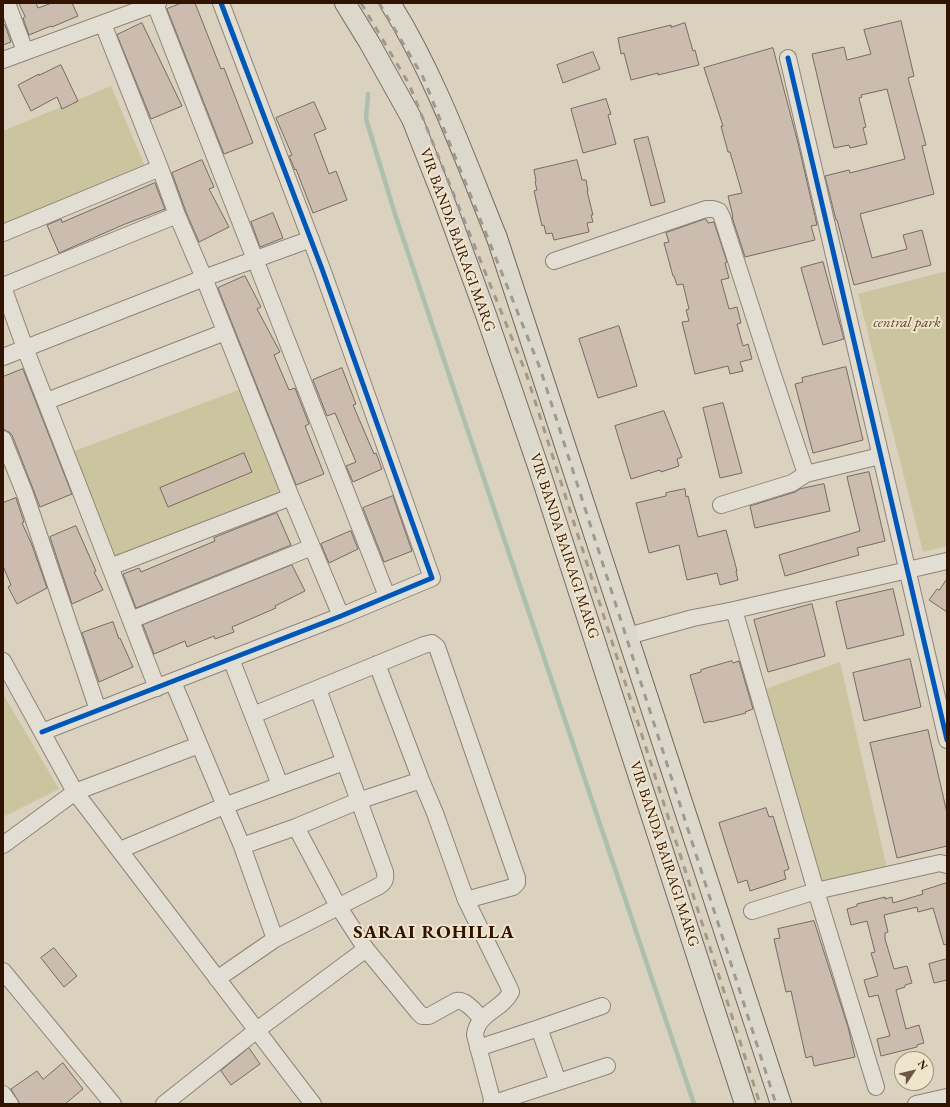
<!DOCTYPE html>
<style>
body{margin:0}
#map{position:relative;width:950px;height:1107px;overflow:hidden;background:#dad1be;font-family:"EB Garamond",serif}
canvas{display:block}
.frame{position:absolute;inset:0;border:4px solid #321301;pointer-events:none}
.north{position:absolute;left:894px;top:1051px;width:40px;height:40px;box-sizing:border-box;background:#efe4cc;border:1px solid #a3907b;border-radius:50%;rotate:55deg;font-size:11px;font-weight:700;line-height:16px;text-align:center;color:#321301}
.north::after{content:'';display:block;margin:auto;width:14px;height:18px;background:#6d5643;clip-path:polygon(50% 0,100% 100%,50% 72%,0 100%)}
</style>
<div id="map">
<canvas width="950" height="1107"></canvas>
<div class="frame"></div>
<div class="north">N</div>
</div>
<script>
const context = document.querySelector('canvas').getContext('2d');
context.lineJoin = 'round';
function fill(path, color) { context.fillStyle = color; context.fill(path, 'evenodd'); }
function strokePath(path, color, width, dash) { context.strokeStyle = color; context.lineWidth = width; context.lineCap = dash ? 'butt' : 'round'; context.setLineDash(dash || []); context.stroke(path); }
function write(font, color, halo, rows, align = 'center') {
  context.font = font + ' "EB Garamond",serif'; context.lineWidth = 4; context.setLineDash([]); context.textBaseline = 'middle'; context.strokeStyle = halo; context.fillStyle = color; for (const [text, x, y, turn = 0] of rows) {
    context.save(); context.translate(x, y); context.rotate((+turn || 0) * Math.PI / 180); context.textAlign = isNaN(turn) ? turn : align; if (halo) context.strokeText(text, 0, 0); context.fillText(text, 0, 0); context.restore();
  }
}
const green = new Path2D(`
 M111 86 147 171 3 232V131Z
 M947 271V546L923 552 858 294Z
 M244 388 288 493 113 561 69 453Z
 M840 662 888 873 813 883 765 689Z
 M3 694 59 789 3 817Z`);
const stream = new Path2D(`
 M368 94 366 119 395 214 694 1104`);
const building = new Path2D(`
 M19 3H36L38 8 52 3H72L78 16 52 27 51 26 29 35 23 18 25 17Z
 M182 3H195L221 69 224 68 253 143 224 154 167 9Z
 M901 21 914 76 908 78 926 145 922 146 934 194 860 214 872 258 907 249 903 235 922 230 931 265 854 285 837 220H836L825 176 849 170 850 173 905 159 887 89 861 95 862 97 859 98 866 127 863 128 867 144 850 148 849 145 834 148 812 54 844 47 847 60 871 54 864 30Z
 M142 23 182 106 151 119 117 35Z
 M685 23 693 51 695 50 699 65 658 75V73L631 80 624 53 621 54 618 38 671 25V27Z
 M5 25 11 42 3 45V26Z
 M773 48 798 143 817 225 811 226 815 240 745 257 732 217H733L728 196 742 193 730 152H728L721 126H723L704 68Z
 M593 52 600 69 563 83 557 65Z
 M61 65 78 101 62 109 57 97 31 111 18 85 39 74V75Z
 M606 99 611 114 608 115 616 144 583 153 571 109Z
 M314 102 326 129 314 134 329 174 336 171 347 200 313 213 296 169 295 170 289 156 292 155 276 118Z
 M648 137 665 202 651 206 634 140Z
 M202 160 214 187 209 189 229 227 199 242 186 212 172 173Z
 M577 160 582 180H586L588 191H587L593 215H591L593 222 587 223 589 232 554 240 552 233 546 234 544 225 542 226 534 191 537 190 535 182 536 181 534 170Z
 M155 183 165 209 125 224 59 253 47 225 61 219 62 222Z
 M273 213 283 238 260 247 251 222Z
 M706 219 708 223 714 222 727 262 725 263 729 278 721 280 729 309 737 307 741 323 737 324 743 346 748 344 752 359 740 362 743 371 730 374 728 366 695 374 682 322 689 321 686 310 689 309 683 284 677 285 674 276H673L664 243 669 242 666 233Z
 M823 262 844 339 823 345 801 268Z
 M245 276 261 307 257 309 280 352 274 355 289 390 295 388 309 424 305 426 324 474 296 485 218 288Z
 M619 326 637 386 598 398 579 339Z
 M846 367 863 440 813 453 795 384 803 382 802 378Z
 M342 368 356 404 353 405 374 454 376 453 382 469 353 482 346 466 356 462 335 413 327 416 313 380Z
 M23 369 72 494 40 507 12 435 9 432 4 430 3 426V377Z
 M723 403 742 473 720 478 703 408Z
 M664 411 682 457 677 459 679 466 661 472 660 470 631 479 615 426Z
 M244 453 252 472 168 507 160 488Z
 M869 472 885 541 857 548 859 555 785 576 779 555 860 531 847 477Z
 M824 484 830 511 755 528 750 506 795 492 800 489Z
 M685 489 686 497 688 496 698 537 726 530 737 571H736L738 580 720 585 717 573 687 580 679 545 649 553 636 503 666 496V493Z
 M393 496 412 551 384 562 363 508Z
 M16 498 24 522 22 523 32 545 47 588 17 604 8 587 11 585 3 566V503Z
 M277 513 291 545 136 608 123 574 139 568 141 572 215 541 214 538Z
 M76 526 96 571 94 572 103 590 72 604 50 537Z
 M351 531 358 549 329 563 321 544Z
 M292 565 305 591 275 606 276 608 232 627 234 632 215 639 214 636 187 647 185 641 154 654 143 625Z
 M947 579V612L929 600 937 589 939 590Z
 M893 589 904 635 847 649 836 602Z
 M812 604 825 656 768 672 754 620Z
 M113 622 119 639 120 638 133 667 99 682 82 633Z
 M910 659 921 707 864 721 853 673Z
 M732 661 733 663 739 661 753 709 745 712 746 713 711 722V721L704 723 690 675 701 672V670Z
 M928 730 947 813V846L897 858 870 743Z
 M766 808 769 817 773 816 789 869 784 871 786 879 750 891 747 880 738 883 719 823Z
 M947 883V944L944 945 933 908 918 912 917 907 884 915 888 932 885 933V939L894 969 907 966 912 983 905 985V987L896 990 906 1029 919 1025 924 1043 917 1045V1047L881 1056 877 1039 890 1036 878 995 869 997 864 980 878 976 871 953 875 952 867 921 851 925 847 909 857 906V904L885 897V899L892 897 893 903 923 894 922 891Z
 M814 921 848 1027 855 1057 814 1066 812 1056 806 1058 791 991 786 992 774 939 780 938 778 929Z
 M54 948 77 976 64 987 41 958Z
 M947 959V980L934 983 929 964Z
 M249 1048 260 1064 231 1085 221 1071Z
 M63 1063 83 1089 65 1104H20L11 1089 37 1071 43 1079Z`);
const minor = new Path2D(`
 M7 3 25 51
 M155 4 387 596
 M103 24 160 168 177 215 204 278 291 497 341 616
 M788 58 947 740
 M3 60 158 3
 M3 233 160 168
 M554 261 706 209H713L719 211 722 217 771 369 806 474
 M3 286 177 215
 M3 287 25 348 157 688
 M3 357 204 278 311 239
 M47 401 225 332
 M3 439 25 494 98 710
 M721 505 792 483 806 474 880 456
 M110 567 291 497
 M734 610 947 561
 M131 620 312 547
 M628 636 693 618 734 610 816 891 876 1087
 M231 659 280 785
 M3 661 75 792 313 1104
 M377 664 421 780 435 813 466 900 508 985 511 992C502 1010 477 1013 475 1035L493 1103
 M173 682 242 846 275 939 379 886C385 882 386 879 385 872L318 689
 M253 715 424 645 432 643 437 647 517 878V883L513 887 466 900
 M42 732 341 616 432 578 322 269 221 3
 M296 827 338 906 366 949 418 1012 422 1016H429L456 1001C466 999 475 1012 482 1019
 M3 845 75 792 199 745
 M242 846 296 827 358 801 421 780
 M120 850 224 806 344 762
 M752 911 816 891 940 863 947 865
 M3 971 113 1104
 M217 979 275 939
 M478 1048 539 1028
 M558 1082 539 1028 602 1006
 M3 1094 10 1104
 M164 1104 257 1030 366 949
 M491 1104 607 1066
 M916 1104 947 1097`);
const major = new Path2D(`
 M345 3 369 42 412 119 444 200 486 315 539 469 745 1104
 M390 3C435 75 465 159 497 238L781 1104`);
const rail = new Path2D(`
 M361 3 409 84 526 373 760 1104
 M379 3 423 77 540 368 776 1104`);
const cycleway = new Path2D(`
 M788 58 947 740
 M42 732 341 616 432 578 322 269 221 3`);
const streetNames = [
 ["VIR BANDA BAIRAGI MARG",457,240,70],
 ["VIR BANDA BAIRAGI MARG",564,546,72],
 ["VIR BANDA BAIRAGI MARG",664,854,72]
];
const parkNames = [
 ["central park",907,323]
];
const districtNames = [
 ["SARAI ROHILLA",434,933]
];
fill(green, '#cbc59f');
strokePath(stream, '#abc0af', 4.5);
fill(building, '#ccbcb0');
strokePath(building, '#756b5f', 1);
strokePath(minor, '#8e8477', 18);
strokePath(major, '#756b5f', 22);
strokePath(minor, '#e2ded3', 16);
strokePath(major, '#ddd8cc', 20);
strokePath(rail, '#a09990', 3, [7, 7]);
strokePath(cycleway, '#0057b8', 5);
write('15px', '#321301', '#efe4cc', streetNames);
write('italic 15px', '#5c4529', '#efe4cc', parkNames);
context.letterSpacing = '1px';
write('bold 19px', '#321301', '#efe4cc', districtNames);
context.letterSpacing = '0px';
</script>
